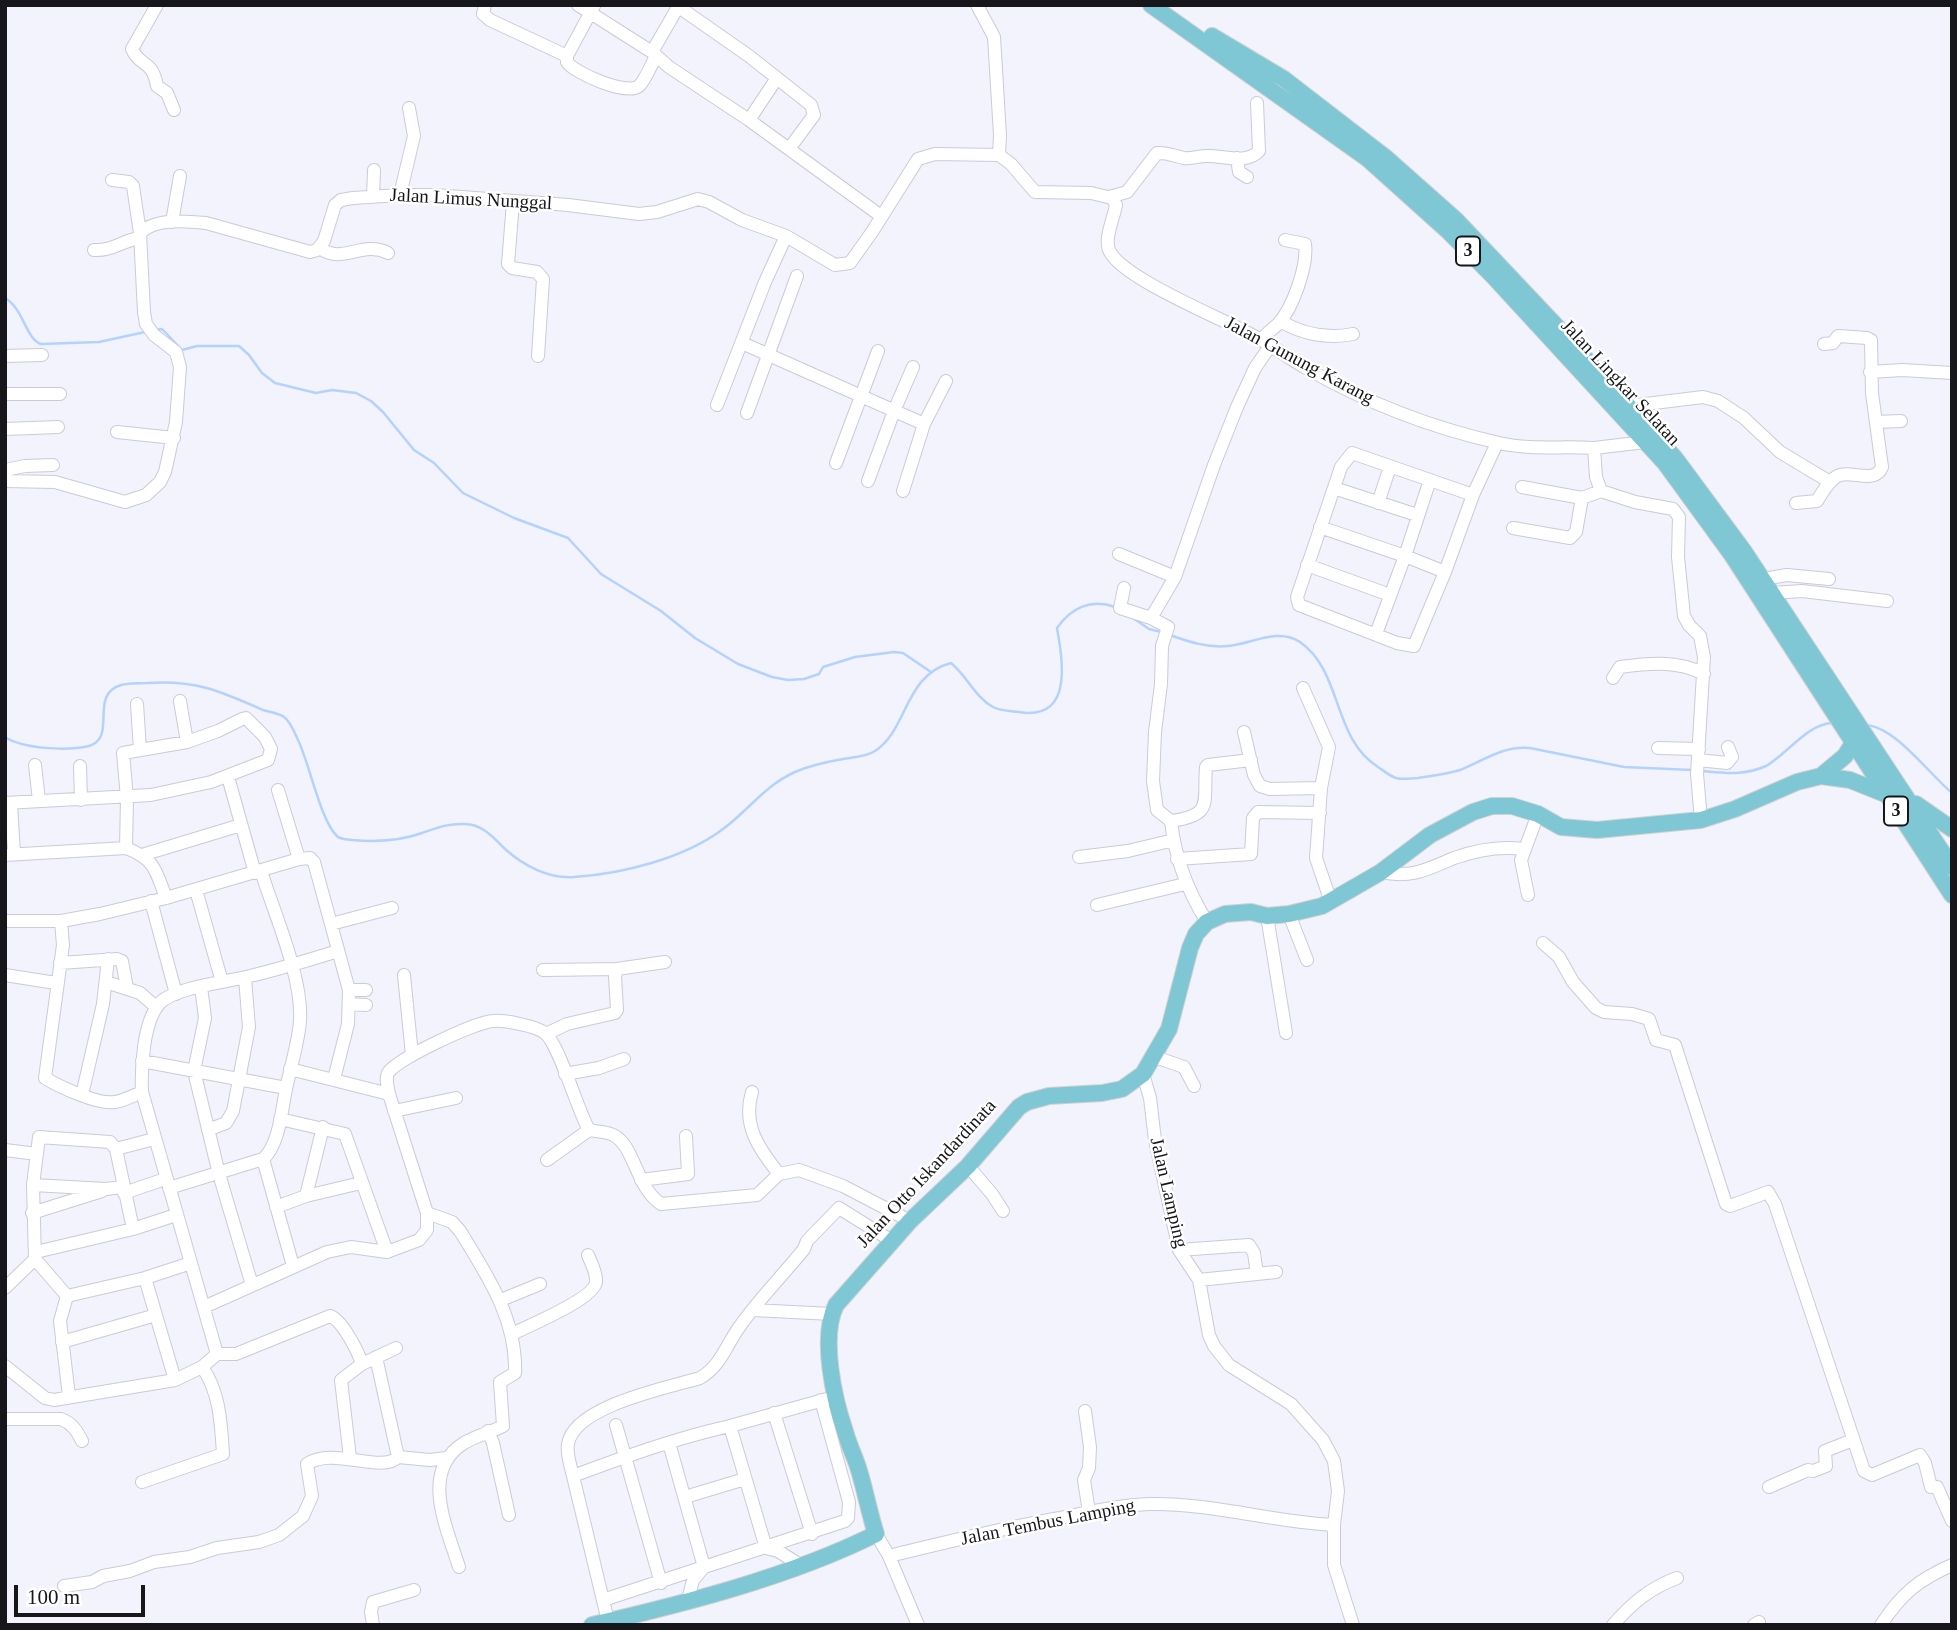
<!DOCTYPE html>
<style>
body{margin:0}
#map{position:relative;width:1957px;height:1630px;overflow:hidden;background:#f2f3fd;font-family:Georgia,serif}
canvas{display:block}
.frame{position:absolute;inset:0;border:7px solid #17171b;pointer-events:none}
.scale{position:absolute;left:14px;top:1585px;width:131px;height:32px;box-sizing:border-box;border:4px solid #17171b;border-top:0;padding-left:9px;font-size:21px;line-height:24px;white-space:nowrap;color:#17171b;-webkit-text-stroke:5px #fff;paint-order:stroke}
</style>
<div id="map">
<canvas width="1957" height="1630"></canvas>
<div class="frame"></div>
<div class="scale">100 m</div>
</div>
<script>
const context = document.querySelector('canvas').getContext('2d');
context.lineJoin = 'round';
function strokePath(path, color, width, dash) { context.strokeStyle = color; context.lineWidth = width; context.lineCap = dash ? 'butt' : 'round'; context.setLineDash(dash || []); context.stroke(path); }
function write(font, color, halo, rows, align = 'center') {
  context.font = font + ' Georgia,serif'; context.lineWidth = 5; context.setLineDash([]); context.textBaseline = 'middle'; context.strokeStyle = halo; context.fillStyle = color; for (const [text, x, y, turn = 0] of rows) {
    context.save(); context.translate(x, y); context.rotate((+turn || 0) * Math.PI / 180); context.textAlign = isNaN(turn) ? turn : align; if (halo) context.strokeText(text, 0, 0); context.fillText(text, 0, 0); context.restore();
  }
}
const stream = new Path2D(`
 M5 298C24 309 25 338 41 344L99 342 145 332
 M155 330 162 329 182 350 197 346H239L249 355 262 373 275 383 316 393 332 390 356 393 371 401 383 412 414 450 434 463 463 493 514 518 568 538 601 574 661 611 695 638 738 664 772 677 788 680 804 679 819 674 823 667 855 657 894 652 903 653 931 672
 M1133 618 1149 629 1161 632
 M1170 635C1189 642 1208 648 1228 646 1251 644 1278 627 1300 642 1343 672 1332 738 1378 767 1384 771 1390 776 1396 778 1403 780 1411 778 1418 778 1431 776 1447 774 1460 770 1483 761 1504 745 1530 748L1624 767 1692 770
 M1865 725C1895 726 1929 774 1952 793
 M5 737C23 749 67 751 89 746 118 737 88 695 121 685 129 683 139 683 148 683 196 680 220 691 263 710 269 712 279 713 284 717 290 721 295 733 298 740 309 762 321 822 337 836 341 840 346 839 352 840 375 842 400 841 422 833 437 828 449 823 465 824 482 824 494 838 505 849 524 866 549 879 574 877 622 874 685 858 723 829 749 810 764 786 795 772 811 765 826 762 843 759 853 757 866 757 875 751 908 730 904 675 951 663 967 676 975 697 993 707 1000 711 1011 711 1019 712 1073 721 1063 662 1057 628 1071 608 1091 598 1115 607
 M1702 771C1724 773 1744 776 1766 766 1786 755 1809 722 1834 723`);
const minor = new Path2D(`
 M157 5 132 49C140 68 152 58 157 86L167 93 174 110
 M485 5 483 14 490 20 567 56
 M578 5 652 52 669 67 749 120 881 216
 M676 5 749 56 811 105 814 115 789 149
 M594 6 567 56V62C574 73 627 96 639 86 646 79 651 65 656 56
 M652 52 678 7
 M749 120 777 78
 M999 155 1011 164 1035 192 1091 193 1112 198 1116 205C1114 218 1103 240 1110 252 1126 281 1229 321 1261 340 1276 348 1290 359 1306 368 1365 402 1433 428 1499 443 1530 450 1563 446 1594 448L1596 477 1601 491 1635 502 1673 509 1679 517 1678 557 1684 616 1689 625 1700 636 1704 657 1697 774 1701 820
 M1237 158 1239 172 1247 177
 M112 180 129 182 133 186 140 233
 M400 195 414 136 409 108
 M373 196 374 170
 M1109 197 1127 192 1157 153C1167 152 1174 156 1184 158 1191 159 1199 156 1206 156 1223 155 1246 165 1259 151L1257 103
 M513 202 508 264 512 268 537 272 543 279 538 356
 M172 222 180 176
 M320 248C342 265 362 240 388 253
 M94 250C112 251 122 241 139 238
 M1280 321C1302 334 1328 339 1353 334
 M1262 340C1266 333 1272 330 1278 324 1293 308 1308 265 1305 244L1285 240
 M742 343 924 424 903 491
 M5 356 42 355
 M1870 372 1902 370 1952 373
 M5 394H60
 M717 405 765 282 786 236
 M1629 406 1703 397 1718 401 1744 418 1780 452 1830 482
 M747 413 797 276
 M1876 422 1901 421
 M924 424 946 381
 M5 429 58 427
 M117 432 174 438
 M1594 448 1645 442
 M836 463 878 351
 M5 470 25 466 53 465
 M5 481 55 482 125 502 146 495 160 482 165 472 176 422 180 367 176 352 154 335 146 324 144 312 140 233C155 218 186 221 206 223L310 252 317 250 324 241 335 205 341 200 353 198 400 195H435L568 205 639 214 657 212 698 199 709 202 742 220 786 236 835 265 850 263 872 232 918 159 935 154 999 155 1000 135 994 37 977 5
 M868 481 894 411 913 367
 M1522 487 1582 498 1601 491
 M1334 488 1417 515
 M1473 495 1352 453 1341 467 1297 597 1299 605 1397 643 1414 646 1445 572 1473 495 1497 443
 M1378 503 1390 467
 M1796 503 1817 501C1822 493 1830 478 1840 475 1854 471 1875 484 1882 467L1872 393 1871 340 1867 338 1838 336 1833 343 1824 344
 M1320 527 1405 556 1445 572
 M1513 528 1570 538 1576 532 1582 498
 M1119 554 1175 577
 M1307 565 1390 595
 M1763 579 1787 575 1829 579
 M1124 588 1120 608 1151 618 1168 627 1162 646 1161 684 1155 732 1153 781 1157 810 1171 821C1214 815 1203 803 1206 767L1208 765 1251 760
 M1772 593 1802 591 1887 601
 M1151 618 1175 577 1214 465 1237 407 1255 368 1270 346
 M1376 634 1405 556 1430 480
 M1613 678 1620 667C1648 663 1678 660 1704 674
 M1303 688 1329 747 1321 788 1316 858 1331 902
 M180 701 187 742
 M137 704 140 750
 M1244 732 1254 775 1260 786 1270 789 1321 788
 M1658 748 1699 749
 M1698 760 1727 763 1732 757 1728 747
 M35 765 39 801
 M80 766 81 800
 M228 777 255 873
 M278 790 299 859 310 858 314 862 349 990 348 1024 334 1079
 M5 803 151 795 211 782 268 760 271 749 265 737 246 718 242 719 218 731 187 742 123 753 127 798 126 848
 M11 803 14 854
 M1171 821C1175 859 1187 890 1207 922
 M5 855 126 848C155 859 156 871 166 898
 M142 855 241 825
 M1079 857 1128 851 1174 840
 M1177 859 1251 854 1253 818 1258 812 1320 813
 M1381 872C1411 879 1428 869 1454 858 1476 850 1502 846 1524 849
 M196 890 222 982
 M1528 895 1521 860 1538 814
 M151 901 176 994
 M1097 905 1185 884
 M1289 914 1307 960
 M1267 916 1286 1033
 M5 921H61L100 914 166 898 299 859
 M61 921 63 945 45 1078C60 1087 98 1105 115 1102 124 1101 134 1095 142 1092
 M331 924 392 908
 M1543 943 1559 957 1573 982 1596 1008 1604 1012 1632 1014 1649 1019 1656 1040 1675 1045 1726 1204 1730 1206 1768 1192 1775 1204 1864 1471 1872 1475 1920 1455 1925 1463 1931 1487H1937L1952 1521
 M60 963 117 959 122 961 127 988
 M543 970 617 969 665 962
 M5 975 56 983
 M404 975 412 1055
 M106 982 140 993 156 1007
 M201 987 205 1018 194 1071 219 1174 252 1285
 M349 990H366
 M350 1004 366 1005
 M546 1034 567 1024 615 1013 617 1010 615 976 617 969
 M1155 1057 1184 1067 1194 1086
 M142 1061 286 1088
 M565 1074 599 1068 624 1059
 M1143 1074 1150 1098 1155 1140 1179 1250 1199 1280 1209 1335 1214 1346 1229 1365 1291 1404 1323 1440 1334 1461 1338 1491 1334 1525V1565L1353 1625
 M752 1092C742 1125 759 1149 779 1174
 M389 1094C388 1087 385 1079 388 1073 396 1059 476 1022 493 1021 504 1020 536 1026 545 1033 559 1044 577 1109 589 1130 597 1132 608 1131 615 1136 635 1148 636 1187 661 1204L757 1195 779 1174 799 1170 843 1186 910 1221
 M82 1095 103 1004 108 959
 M394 1111 456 1098
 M280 1119 345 1134 387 1252
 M208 1130 226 1123 233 1111 249 1027 245 978
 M116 1149 154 1139
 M5 1150 37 1154
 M263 1159 293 1266
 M547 1160 589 1130
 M968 1166 992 1194 1003 1211
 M641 1180 688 1174 686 1136
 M33 1185 106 1189 122 1187
 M169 1188 263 1159C277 1147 281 1118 284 1100 288 1074 298 1047 300 1021 303 978 274 913 261 871
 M124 1193 165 1179
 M306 1196 323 1127
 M276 1207 306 1196 361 1183
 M32 1213 102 1191
 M427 1213 452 1222 460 1231C487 1275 517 1319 515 1373L500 1382 503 1426C491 1432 476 1436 464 1443 419 1471 447 1528 459 1567
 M1179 1250 1249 1245 1254 1253 1257 1274
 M36 1252 133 1229 176 1215
 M145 1278 175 1380
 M1199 1280 1276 1272
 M5 1288 35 1259
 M67 1296 35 1259 33 1185 39 1137 110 1142 116 1149 133 1229
 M67 1296 145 1278 191 1263
 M67 1296 60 1321 69 1396
 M501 1300 540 1284
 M204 1307 327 1252 351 1247 387 1252 419 1240 427 1230V1213L389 1094 290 1069
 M753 1310 832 1314
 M512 1334C528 1326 594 1299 596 1282 597 1273 591 1263 588 1255
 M62 1342 156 1315
 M217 1354H236L330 1316C342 1320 358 1351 362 1364L396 1348
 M376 1357 398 1457
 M5 1366 45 1398 54 1400 175 1380 202 1367 217 1354 142 1092C141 1068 143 1023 159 1004 173 987 229 982 250 976 280 969 309 960 338 951
 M1085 1411 1090 1447 1089 1468 1084 1480 1089 1512
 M774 1413 812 1534
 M5 1419H61C72 1423 77 1431 82 1441
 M616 1425 661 1583
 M730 1426 827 1399
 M488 1431 493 1443 509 1515
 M669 1443 704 1567 693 1580 688 1600
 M350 1458 341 1380 362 1364
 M573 1476C571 1467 566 1454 568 1444 574 1406 667 1388 700 1378 721 1366 726 1345 740 1326 759 1299 783 1275 804 1249L807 1241 839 1208 892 1241
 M142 1482 223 1454C221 1424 220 1392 202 1367
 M1769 1487 1808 1470 1813 1471 1826 1466 1825 1451 1853 1440
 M685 1497 745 1479
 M876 1534 889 1556 918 1625
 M766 1548 778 1551 800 1565
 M889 1556C946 1542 1003 1528 1060 1518 1090 1512 1119 1505 1150 1504 1212 1503 1272 1522 1334 1525
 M64 1586 92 1582 103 1576 130 1571 154 1562 190 1557 217 1548 259 1542 279 1535 303 1516 312 1496 307 1464C333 1446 381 1474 398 1457L430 1460 446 1458
 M603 1600 845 1521 848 1518 849 1502 821 1400
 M608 1621 573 1476C624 1457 676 1438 730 1426L766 1548
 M373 1625 371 1612 373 1602 414 1590
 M1613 1625C1632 1603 1650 1588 1677 1578
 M1754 1625 1759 1622
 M1881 1625C1901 1594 1918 1580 1952 1565`);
const major = new Path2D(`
 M1151 5 1368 159 1447 230 1493 276 1665 463 1732 555 1952 895
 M1212 36 1284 79 1385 157 1456 220 1559 329 1675 458 1743 550 1952 867
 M1821 776 1845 756 1853 743
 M1916 804 1952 829
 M592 1625C687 1603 789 1577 876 1534 869 1512 865 1489 858 1467 854 1455 848 1443 845 1431 834 1399 820 1337 836 1305L910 1221 968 1166 1019 1107 1027 1102 1049 1096 1102 1093 1122 1089 1143 1074 1169 1029 1190 948 1196 934 1207 922 1225 914 1251 912 1267 916 1289 914 1322 906 1381 872 1430 835 1473 812 1492 806H1512L1538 814 1561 827 1597 830 1701 820 1735 809 1797 782 1821 776 1850 780 1885 794`);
const shields = [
 [1468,251,24],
 [1896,811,24]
];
const shieldNames = [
 ["3",1468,251],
 ["3",1896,811]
];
const streetNames = [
 ["Jalan Limus Nunggal",471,200,3],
 ["Jalan Gunung Karang",1299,361,28],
 ["Jalan Lingkar Selatan",1620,383,47],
 ["Jalan Otto Iskandardinata",927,1174,-47],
 ["Jalan Lamping",1168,1193,77],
 ["Jalan Tembus Lamping",1048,1523,-11]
];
strokePath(stream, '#b3d3fe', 2.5);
strokePath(minor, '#c9cbd7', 14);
strokePath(major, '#d1d1d1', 18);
strokePath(minor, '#fff', 12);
strokePath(major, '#7fc7d5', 16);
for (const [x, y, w] of shields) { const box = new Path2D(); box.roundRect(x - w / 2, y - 14.5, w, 29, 5); context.fillStyle = '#fff'; context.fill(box); strokePath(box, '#17171b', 2); }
write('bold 18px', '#17171b', null, shieldNames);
write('19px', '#17171b', '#fff', streetNames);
</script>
